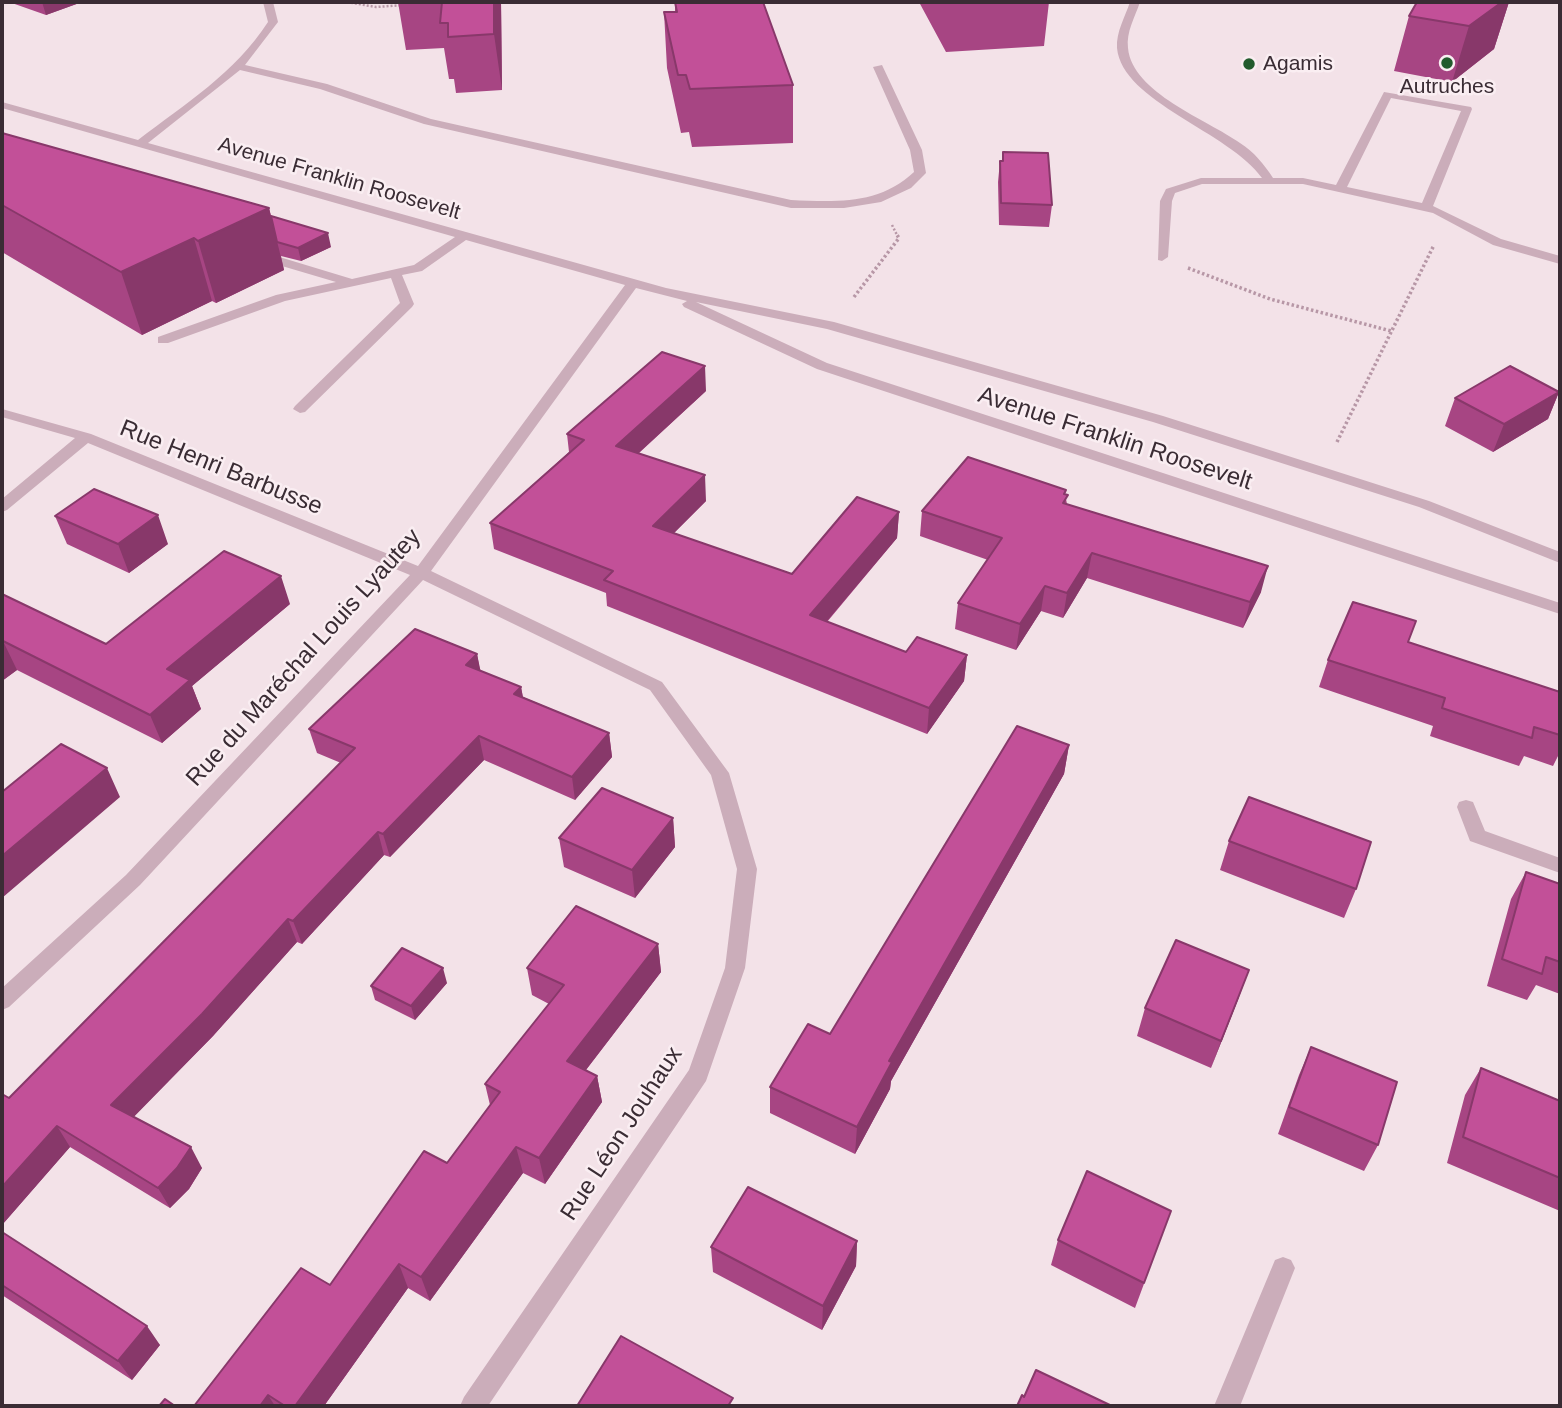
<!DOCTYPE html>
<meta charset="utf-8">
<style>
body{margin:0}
#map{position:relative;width:1562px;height:1408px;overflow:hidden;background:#f3e2e8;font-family:Helvetica,sans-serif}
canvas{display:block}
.frame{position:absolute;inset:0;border:4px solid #3a2c34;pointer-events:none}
</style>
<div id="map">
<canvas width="1562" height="1408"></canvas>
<div class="frame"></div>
</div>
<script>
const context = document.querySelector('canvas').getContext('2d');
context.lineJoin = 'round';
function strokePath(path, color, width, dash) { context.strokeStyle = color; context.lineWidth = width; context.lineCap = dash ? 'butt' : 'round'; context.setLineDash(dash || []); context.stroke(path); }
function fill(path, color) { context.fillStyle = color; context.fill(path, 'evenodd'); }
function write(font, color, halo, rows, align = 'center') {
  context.font = font + ' Helvetica,sans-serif'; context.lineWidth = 5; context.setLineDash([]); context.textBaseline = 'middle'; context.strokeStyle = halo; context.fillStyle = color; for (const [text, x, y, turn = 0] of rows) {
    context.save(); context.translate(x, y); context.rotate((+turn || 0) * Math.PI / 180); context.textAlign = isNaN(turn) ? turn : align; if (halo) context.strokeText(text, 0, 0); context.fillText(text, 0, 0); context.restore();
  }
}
const pathFar1 = new Path2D(`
 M347 2 376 7 404 5
 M892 225 898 237`);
const path = new Path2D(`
 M1188 268 1270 299 1391 331
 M854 297 899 238 897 235
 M1337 442 1434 245`);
const minor = new Path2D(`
 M263 2H273L278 22 245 65 327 84 431 119 791 200C836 202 879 205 914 172L910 150 873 67 882 65 922 150 926 173 911 188 881 202 844 208H791L424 124 320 89 240 70 148 143 666 288 834 322 1163 416 1429 501 1560 552V563L1419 507 1153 422 827 329 696 302 827 363 1560 603V614L817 369 684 307 682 304 687 301 636 288 431 571 662 682 729 773 757 869 745 968 706 1081 488 1406H460L464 1397 689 1070 725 968 737 869 711 775 650 690 423 580 140 885 9 1007 2 1010V988L126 875 410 575 88 443 7 510 2 512V499L75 438 2 417V409L91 434 418 566 625 285 466 240 422 271 402 275 414 304 412 307 305 412 300 413 293 409 295 406 400 303 391 278 285 301 168 343H158V337L276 295 336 282 255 258V252H263L352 279 414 265 455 237 2 108V102L138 140C185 104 235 73 268 22Z
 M1130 2H1140C1135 17 1126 32 1128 48 1132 93 1208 120 1240 143 1254 152 1264 164 1273 178H1303L1336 185 1384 92 1471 107 1472 109 1433 206 1501 239 1560 256V264L1493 245 1433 213 1303 184H1202L1175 193 1172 201 1168 257 1162 261 1158 260 1160 201 1166 189 1201 178H1262C1230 132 1122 102 1117 48 1116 32 1125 17 1130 2ZM1391 98 1461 111 1422 203 1347 187Z
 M1466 800 1473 802 1485 831 1560 858V873L1470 841 1457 807 1459 802Z
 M1283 1257 1291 1260 1295 1268 1240 1406H1214L1275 1260Z`);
const wall = new Path2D(`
 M9 2H82L46 15Z
 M398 2H501L502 90 456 93 454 79H449L444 48 406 50Z
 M675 2 793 85V143L692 147 689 132 681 133 667 68 664 12H675Z
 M919 2H1049L1044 46 946 52Z
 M1509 2 1494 49 1452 82 1394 71 1409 16Z
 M2 133 269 208 271 216 331 247 301 261 281 256 284 270 216 303 212 301 142 335 2 252Z
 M1003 152 1052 205 1049 227 999 225 998 182 1000 161H1002Z
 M706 391 639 453 706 501 674 533 792 574 899 512 897 538 827 622 906 652 967 655 964 681 927 734 607 606 606 593 494 549 490 523 569 452 567 434Z
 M1559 392 1548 419 1493 452 1445 426 1455 398Z
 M1066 490 1065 494 1067 504 1261 592 1243 628 1087 578 1063 618 1041 611 1016 650 955 629 958 603 988 560 920 536 922 511Z
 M55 516 168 544 129 573 67 544Z
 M2 594 106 644 290 604 192 686 201 709 162 743 17 670 2 681Z
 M1408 642 1560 692V752L1553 766 1524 756 1519 766 1430 736 1433 726 1319 687 1328 660Z
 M477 654 480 671 521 687 523 697 609 733 612 757 575 800 484 760 390 857 384 855 302 944 297 942 213 1036 133 1117 202 1168 189 1189 170 1208 70 1147 2 1225V1094L9 1098 341 763 317 753 309 729Z
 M1069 745 1064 774 891 1081 890 1089 855 1154 770 1113V1087L830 1034Z
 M673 818 675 847 635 898 564 867 559 838Z
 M1229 841 1356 889 1344 918 1220 870Z
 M1526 872 1560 884V994L1536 985 1527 1000 1487 986 1511 899Z
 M658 944 661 972 586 1070 597 1076 602 1102 545 1184 523 1173 430 1301 408 1288 324 1406H194L330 1285 447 1163 490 1105 485 1084 549 1004 532 995 527 968Z
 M447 983 415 1020 375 1000 371 986Z
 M1239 997 1211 1068 1137 1036 1145 1008Z
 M1311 1047 1378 1145 1364 1171 1278 1134 1299 1075Z
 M1481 1068 1560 1101V1211L1447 1163 1465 1095Z
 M1171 1211 1135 1308 1051 1265 1058 1240Z
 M2 1232 160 1345 132 1380 2 1295Z
 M857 1241 856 1266 822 1330 713 1272 711 1247Z`);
const shadedWall = new Path2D(`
 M42 2H82L46 15Z
 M494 2H501L502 90 494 34Z
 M1502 2H1509L1494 49 1452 82 1469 26Z
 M269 208 284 270 216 303 198 241Z
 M328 233 331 247 301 261 298 248Z
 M194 238 212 301 142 335 121 272Z
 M705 366 706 391 619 471 616 446Z
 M1559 392 1548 419 1493 452 1504 424Z
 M705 475 706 501 655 552 653 526Z
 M899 512 897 538 810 641V615Z
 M158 515 168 544 129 573 118 544Z
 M1092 553 1087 578 1063 618 1067 593Z
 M1268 566 1261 592 1243 628 1250 602Z
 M281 576 290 604 192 686 201 709 162 743 150 715 167 669Z
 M1045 586 1041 611 1016 650 1020 624Z
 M3 641 17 670 2 681V642Z
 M477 654 482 678 466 665Z
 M967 655 964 681 927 734 929 708Z
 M521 687 525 710 514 694Z
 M609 733 612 757 575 800 572 777Z
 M479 736 484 760 390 857 383 834Z
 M1069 745 1064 774 891 1081 890 1089 855 1154 857 1127 889 1061Z
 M107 768 120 797 2 898V856Z
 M673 818 675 847 635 898 632 870Z
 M378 832 384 855 302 944 293 921Z
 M288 919 297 942 213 1036 124 1127 111 1105Z
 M658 944 661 972 572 1088 567 1061Z
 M443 968 447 983 415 1020 411 1006Z
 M1249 970 1239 997 1211 1068 1221 1041Z
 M597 1076 602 1102 545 1184 539 1158Z
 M57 1126 70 1147 2 1225V1187Z
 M191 1147 202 1168 189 1189 170 1208 158 1188Z
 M516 1147 523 1173 430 1301 421 1277Z
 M857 1241 856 1266 822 1330 823 1306Z
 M399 1264 408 1288 324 1406H295Z
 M147 1326 160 1345 132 1380 118 1361Z
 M268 1395 275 1406H260Z`);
const building = new Path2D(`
 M442 2H494V34L448 37V23H440Z
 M675 2H763L793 85 690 89 686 75H678L664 12H677Z
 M1417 2H1502L1469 26 1409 16Z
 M2 133 269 208 198 241 194 238 121 272 2 205Z
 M1003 152 1048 153 1052 205 1001 203 1000 161H1003Z
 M271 216 328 233 298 248 277 242Z
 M662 352 705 366 616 446 705 475 653 526 792 574 857 497 899 512 810 615 906 652 917 637 967 655 929 708 604 580 613 571 490 523 584 440 567 434Z
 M1510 366 1559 392 1504 424 1455 398Z
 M968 457 1066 490 1064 494 1068 495 1063 503 1268 566 1250 602 1092 553 1067 593 1045 586 1020 624 958 603 1002 538 922 511Z
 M94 489 158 515 118 544 55 516Z
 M224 551 281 576 167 669 190 680 150 715 9 644 3 641 2 642V594L106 644Z
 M1353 602 1416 621 1408 642 1560 692V735L1534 727 1532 738 1442 708 1445 698 1328 660Z
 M415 629 477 654 466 665 521 687 514 694 609 733 572 777 479 736 383 834 378 832 293 921 288 919 202 1014 111 1105 191 1147 177 1168 158 1188 57 1126 2 1187V1094L9 1098 355 748 309 729Z
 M1017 726 1069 745 889 1061 892 1062 857 1127 770 1087 808 1024 830 1034Z
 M61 744 107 768 2 856V792Z
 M602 788 673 818 632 870 559 838Z
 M1249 797 1371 842 1356 889 1229 841Z
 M1526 872 1560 884V962L1546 957 1542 974 1502 959Z
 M576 906 658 944 567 1061 597 1076 539 1158 516 1147 421 1277 399 1264 295 1406H285L268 1395 260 1406H194L301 1268 330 1285 424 1151 447 1163 500 1092 485 1084 564 985 527 968Z
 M1176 940 1249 970 1221 1041 1145 1008Z
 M402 948 443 968 411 1006 371 986Z
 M1311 1047 1397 1082 1378 1145 1289 1107Z
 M1481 1068 1560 1101V1178L1463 1137Z
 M1087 1171 1171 1211 1144 1283 1058 1240Z
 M748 1187 857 1241 823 1306 711 1247Z
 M2 1232 147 1326 118 1361 2 1285Z
 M621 1336 733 1398 728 1406H577Z
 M1036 1370 1112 1406H1017L1022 1395 1024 1397Z
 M165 1399 175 1406H159Z`);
const markers = [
 [1447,63,7,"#225b2d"],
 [1249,64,7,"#225b2d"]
];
const farPoinames = [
 ["Agamis",1263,64],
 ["Autruches",1447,87,"center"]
];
const farStreetnames = [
 ["Avenue Franklin Roosevelt",339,179,16]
];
const streetNames = [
 ["Avenue Franklin Roosevelt",1115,439,18],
 ["Rue Henri Barbusse",221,468,22],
 ["Rue du Maréchal Louis Lyautey",304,658,-48],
 ["Rue Léon Jouhaux",622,1134,-57]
];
strokePath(pathFar1, '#b797a6', 2.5, [2, 2]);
strokePath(path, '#b797a6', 3.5, [2.5, 2.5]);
fill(minor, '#cbadba');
fill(wall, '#a74583');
fill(shadedWall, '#88386a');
fill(building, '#c25098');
strokePath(building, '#88386a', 2);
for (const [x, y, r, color] of markers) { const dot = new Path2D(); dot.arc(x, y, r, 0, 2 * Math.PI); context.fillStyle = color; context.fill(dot); strokePath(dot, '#faeef2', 2.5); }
write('21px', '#3a2c34', '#faeef2', farPoinames, 'left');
write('21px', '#3a2c34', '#faeef2', farStreetnames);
write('24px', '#3a2c34', '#faeef2', streetNames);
</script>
